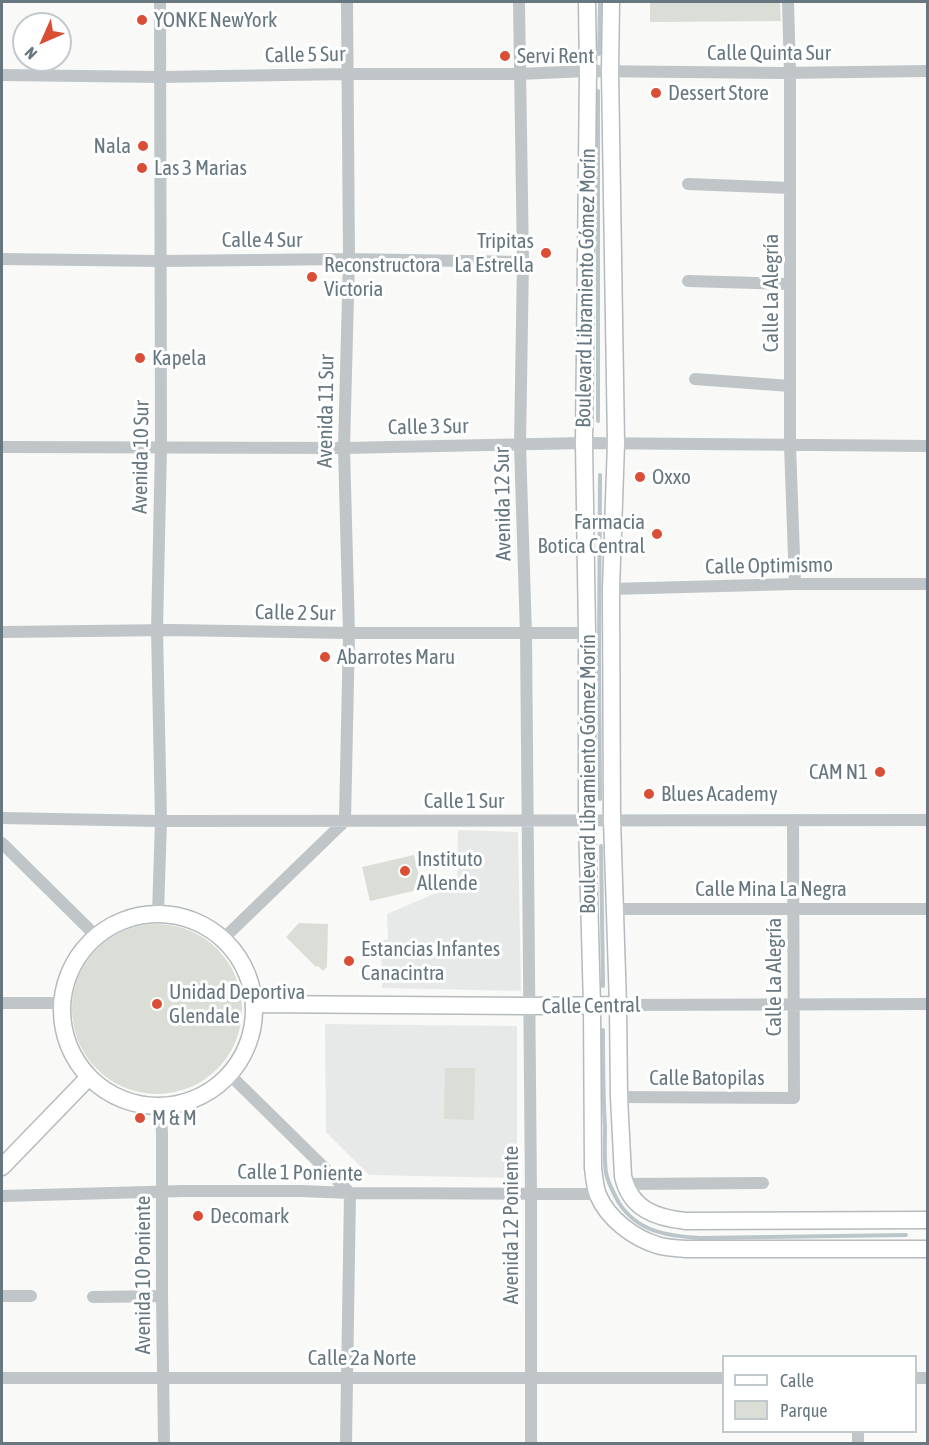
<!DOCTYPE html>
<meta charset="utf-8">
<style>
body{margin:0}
#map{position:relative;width:929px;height:1445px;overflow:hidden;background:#f9f9f7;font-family:"Asap Condensed",sans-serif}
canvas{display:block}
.frame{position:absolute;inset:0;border:3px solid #667780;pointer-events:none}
.legend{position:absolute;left:722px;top:1355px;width:195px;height:78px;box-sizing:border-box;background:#fff;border:2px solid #c2c9cc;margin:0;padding:8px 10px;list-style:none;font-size:18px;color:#667780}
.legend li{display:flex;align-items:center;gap:12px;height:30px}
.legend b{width:30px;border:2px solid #c2c9cc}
.north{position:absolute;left:12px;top:12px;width:60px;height:60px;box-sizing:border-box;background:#fff;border:2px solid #c2c9cc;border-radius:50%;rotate:225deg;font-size:16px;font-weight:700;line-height:24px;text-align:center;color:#667780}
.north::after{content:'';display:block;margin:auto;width:21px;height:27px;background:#da4e36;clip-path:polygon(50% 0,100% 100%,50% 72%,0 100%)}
</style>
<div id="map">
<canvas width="929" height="1445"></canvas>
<div class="frame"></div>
<ul class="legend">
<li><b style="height:8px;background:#fff"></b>Calle</li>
<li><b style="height:16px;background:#daded6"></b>Parque</li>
</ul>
<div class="north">N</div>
</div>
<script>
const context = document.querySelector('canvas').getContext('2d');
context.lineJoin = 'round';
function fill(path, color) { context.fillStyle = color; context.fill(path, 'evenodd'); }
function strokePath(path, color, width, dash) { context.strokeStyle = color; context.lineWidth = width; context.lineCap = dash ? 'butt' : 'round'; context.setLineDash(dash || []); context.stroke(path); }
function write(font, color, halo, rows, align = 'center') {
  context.font = font + ' "Asap Condensed",sans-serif'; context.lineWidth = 6; context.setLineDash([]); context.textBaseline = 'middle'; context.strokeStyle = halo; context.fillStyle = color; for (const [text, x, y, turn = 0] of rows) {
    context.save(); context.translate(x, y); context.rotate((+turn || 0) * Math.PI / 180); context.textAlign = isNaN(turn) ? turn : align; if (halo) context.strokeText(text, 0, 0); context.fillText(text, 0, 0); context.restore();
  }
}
const built = new Path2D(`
 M458 830 518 832 521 991 382 988 381 941 388 939 387 914 457 884Z
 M325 1024 517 1026V1178L369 1175 326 1132Z`);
const green = new Path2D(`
 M650 2H780L781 21 650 22Z
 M414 855 422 889 370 901 362 867Z
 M299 923 328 924 327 967 323 971 318 966 316 967 286 937Z
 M72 1009a85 85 0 1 1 170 0a85 85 0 1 1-170 0Z
 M445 1068H475L474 1120 444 1119Z`);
const stream = new Path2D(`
 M599 54 600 2
 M598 91V421
 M600 475 599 656 600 799
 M601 846 603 986
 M603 1030C603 1063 603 1095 605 1127 605 1142 604 1159 606 1173 608 1183 614 1194 619 1203 638 1232 667 1236 700 1238L906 1235`);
const minor = new Path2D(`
 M519 2 523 262 520 445 526 634 531 1194V1444
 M788 2 790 73V445L795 584
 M2 75 160 77 348 74H519L588 71 782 73 928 71
 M688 184 790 188
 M2 259 161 261 349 259 523 262
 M688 281 790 284
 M695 379 790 386
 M2 447 344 448 584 443 928 446
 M611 589 795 584H928
 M2 632 172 630 349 633H587
 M2 818 161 821 928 820
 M2 843 96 936
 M615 909H928
 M158 913 161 821 157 630 161 447 160 2
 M223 939 345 821 349 633 344 448 349 259 347 2
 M2 1003H62
 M618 1005 928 1004
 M229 1074 350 1193
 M619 1097 794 1098 793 820
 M160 1106 162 1133V1296L164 1444
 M624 1184 763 1183
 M2 1196 183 1191H301L350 1193 597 1194
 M2 1296H31
 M93 1297 162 1296
 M2 1378H724
 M916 1378H928
 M858 1432V1444
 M346 1444 350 1193`);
const major = new Path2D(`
 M587 2 588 71 584 443 587 633V820L592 1006 593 1168C594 1177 595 1187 598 1195 608 1219 634 1238 657 1245 666 1248 676 1248 685 1249H928
 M611 2 610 72 616 443 611 589 612 820 618 1005 619 1097 623 1176C630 1209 656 1218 686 1221L928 1220
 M62 1010a96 96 0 1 1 192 0a96 96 0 1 1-192 0Z
 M254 1004 528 1006 618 1005
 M2 1167 89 1077`);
const markers = [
 [142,20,6,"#da4e36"],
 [505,56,6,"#da4e36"],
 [656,93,6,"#da4e36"],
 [143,146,6,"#da4e36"],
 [142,168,6,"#da4e36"],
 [546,253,6,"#da4e36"],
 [312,277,6,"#da4e36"],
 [140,358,6,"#da4e36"],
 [640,477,6,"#da4e36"],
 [657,534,6,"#da4e36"],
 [325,657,6,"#da4e36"],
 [880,772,6,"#da4e36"],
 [649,794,6,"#da4e36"],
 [405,871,6,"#da4e36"],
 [349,961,6,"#da4e36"],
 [157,1004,6,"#da4e36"],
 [140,1118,6,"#da4e36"],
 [198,1216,6,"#da4e36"]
];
const poiNames = [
 ["YONKE NewYork",154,20],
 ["Servi Rent",517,56],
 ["Dessert Store",668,93],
 ["Nala",131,146,"right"],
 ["Las 3 Marias",154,168],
 ["Tripitas",534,241,"right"],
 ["La Estrella",534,265,"right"],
 ["Reconstructora",324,265],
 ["Victoria",324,289],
 ["Kapela",152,358],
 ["Oxxo",652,477],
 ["Farmacia",645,522,"right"],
 ["Botica Central",645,546,"right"],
 ["Abarrotes Maru",337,657],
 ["CAM N1",868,772,"right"],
 ["Blues Academy",661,794],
 ["Instituto",417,859],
 ["Allende",417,883],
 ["Estancias Infantes",361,949],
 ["Canacintra",361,973],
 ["Unidad Deportiva",169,992],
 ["Glendale",169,1016],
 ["M & M",152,1118],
 ["Decomark",210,1216]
];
const streetNames = [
 ["Calle Quinta Sur",769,53],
 ["Calle 5 Sur",305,55,-1],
 ["Calle 4 Sur",262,240],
 ["Boulevard Libramiento Gómez Morín",586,288,-89],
 ["Calle La Alegría",771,293,-90],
 ["Avenida 11 Sur",326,411,-89],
 ["Calle 3 Sur",428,427,-1],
 ["Avenida 10 Sur",141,457,-89],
 ["Avenida 12 Sur",503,504,-91],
 ["Calle Optimismo",769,566,-1],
 ["Calle 2 Sur",295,613,1],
 ["Boulevard Libramiento Gómez Morín",588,774,-90],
 ["Calle 1 Sur",464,801],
 ["Calle Mina La Negra",771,889],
 ["Calle La Alegría",774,977,-90],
 ["Calle Central",591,1006,-1],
 ["Calle Batopilas",707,1078],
 ["Calle 1 Poniente",300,1173,1],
 ["Avenida 12 Poniente",511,1225,-90],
 ["Avenida 10 Poniente",143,1275,-90],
 ["Calle 2a Norte",362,1358]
];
fill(built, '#e7e9e8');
fill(green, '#daded6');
strokePath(stream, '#bac6ca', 4);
strokePath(major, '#b4babd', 19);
strokePath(minor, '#c0c5c8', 12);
strokePath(major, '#fff', 16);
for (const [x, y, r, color] of markers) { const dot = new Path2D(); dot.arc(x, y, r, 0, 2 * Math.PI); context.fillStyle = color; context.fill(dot); strokePath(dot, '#fff', 2); }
write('21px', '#667780', '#fff', poiNames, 'left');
write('21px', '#667780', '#fff', streetNames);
</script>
